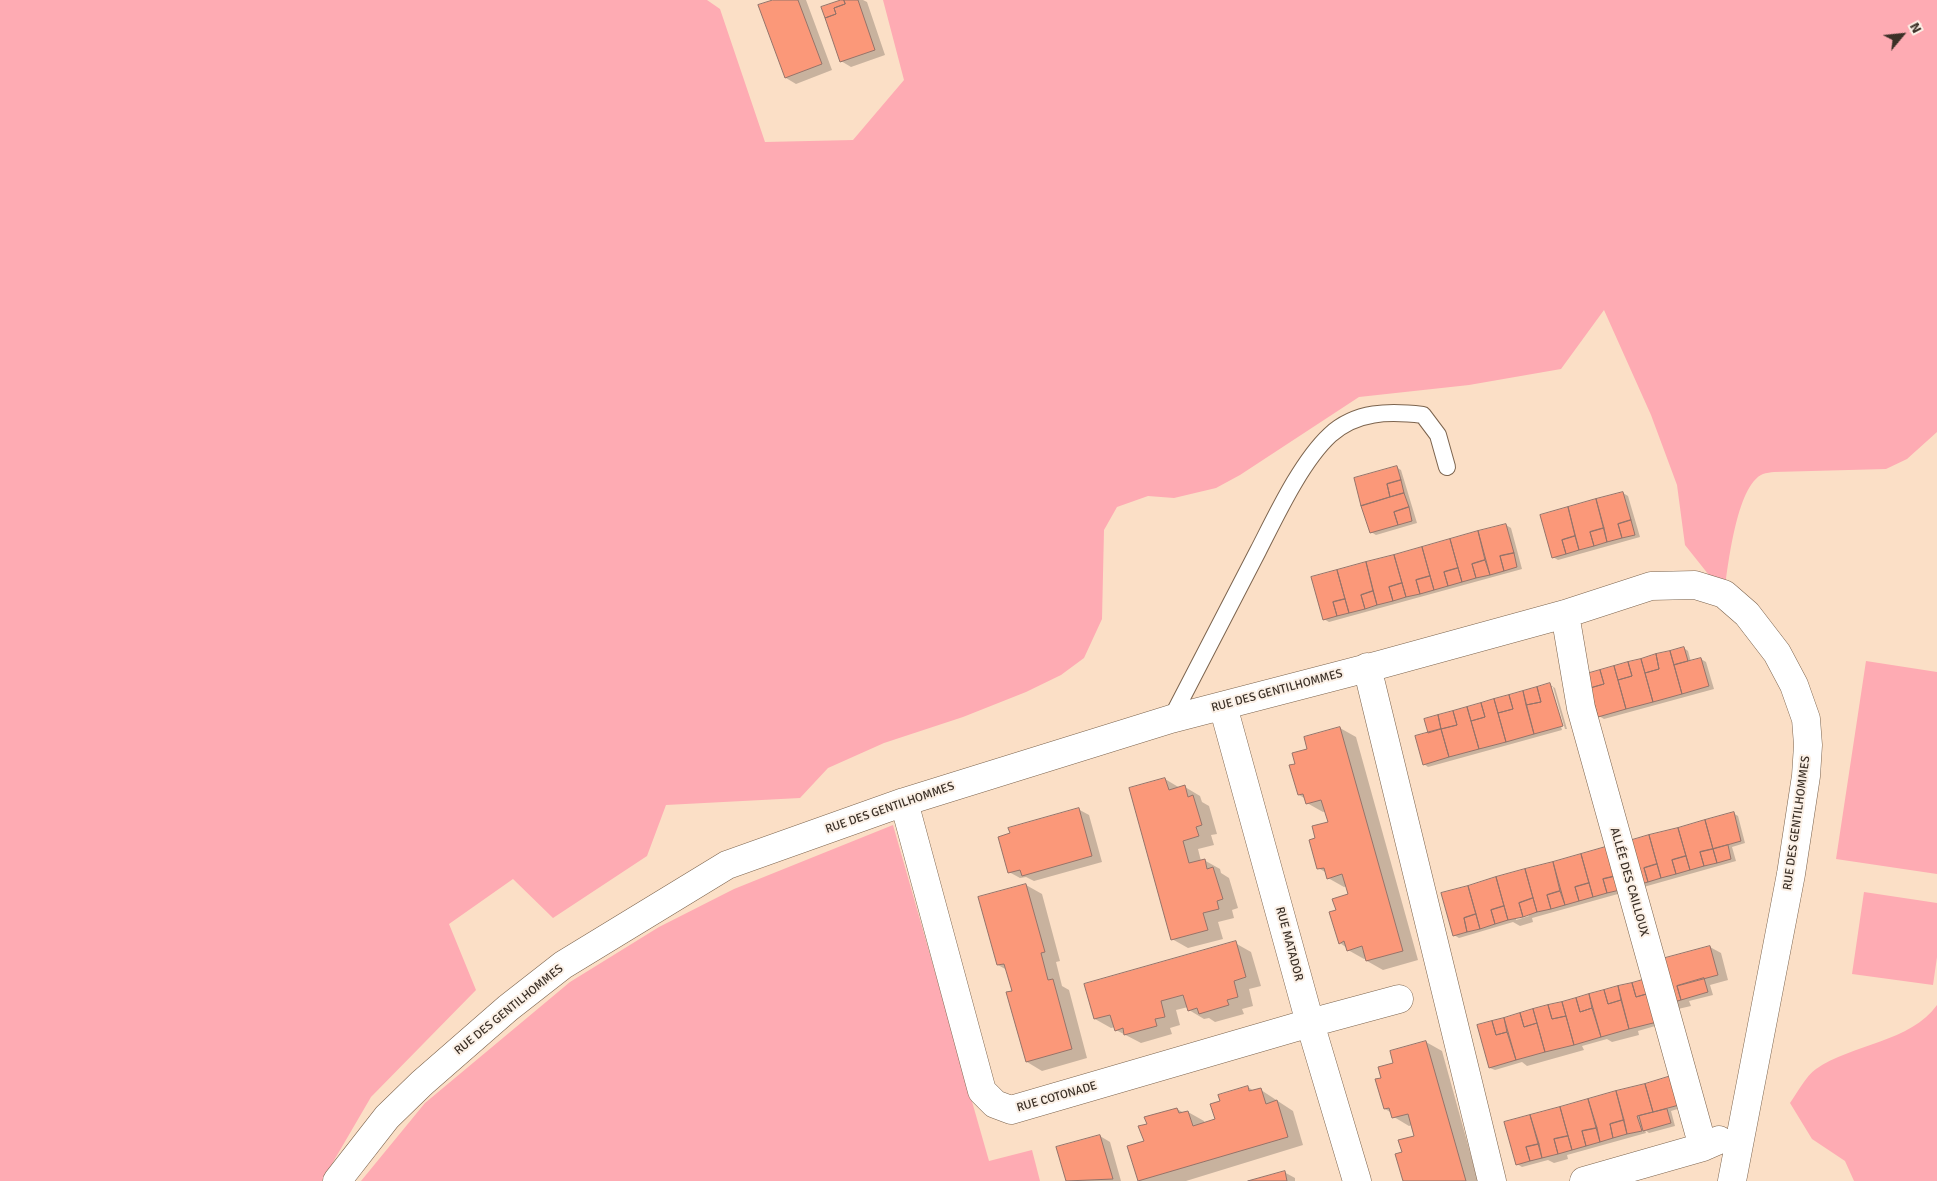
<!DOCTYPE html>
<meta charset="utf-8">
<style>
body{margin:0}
#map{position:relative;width:1937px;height:1181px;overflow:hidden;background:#fbdfc6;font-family:Signika,sans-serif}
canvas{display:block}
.north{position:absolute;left:1877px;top:10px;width:50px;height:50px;-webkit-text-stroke:4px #fbf0e6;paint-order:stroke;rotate:62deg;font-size:14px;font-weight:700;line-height:20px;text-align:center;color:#3b3027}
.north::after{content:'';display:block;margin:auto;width:18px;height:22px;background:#3b3027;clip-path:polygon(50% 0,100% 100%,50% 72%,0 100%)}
</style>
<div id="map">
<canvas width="1937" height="1181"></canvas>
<div class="north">N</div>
</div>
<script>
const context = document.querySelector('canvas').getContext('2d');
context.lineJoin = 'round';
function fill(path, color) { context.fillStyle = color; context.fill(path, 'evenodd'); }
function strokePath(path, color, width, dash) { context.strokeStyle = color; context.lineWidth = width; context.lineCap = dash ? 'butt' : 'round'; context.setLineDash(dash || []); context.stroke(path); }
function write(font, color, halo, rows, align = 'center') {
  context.font = font + ' Signika,sans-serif'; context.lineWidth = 4; context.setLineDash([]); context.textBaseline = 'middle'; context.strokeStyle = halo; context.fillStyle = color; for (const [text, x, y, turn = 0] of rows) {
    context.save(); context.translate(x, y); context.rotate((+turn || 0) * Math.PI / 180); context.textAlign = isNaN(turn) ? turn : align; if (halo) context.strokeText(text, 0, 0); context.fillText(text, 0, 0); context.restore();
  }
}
const green = new Path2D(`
 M0 0H707L720 9 765 142 853 140 904 80 883 0H1937V432L1907 459 1886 469 1774 472C1771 472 1766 473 1763 474 1736 485 1728 568 1724 594L1685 545 1677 485 1651 415 1604 310 1561 369 1469 385 1359 397 1240 475 1216 488 1174 498 1148 496 1117 507 1104 530 1102 619 1084 658 1061 675 1026 692 963 717 884 743 828 768 800 798 666 805 647 856 553 918 513 879 449 924 476 990 371 1097 322 1181H0Z
 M1866 661 1937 672V874L1836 859Z
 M893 825 989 1161 1032 1150 1040 1181H361L425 1103 570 982 659 927 734 889Z
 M1864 892 1937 903V957L1933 985 1852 974Z
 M1937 1005V1181H1854L1845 1161 1812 1139 1790 1103C1797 1093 1806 1076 1816 1069 1852 1044 1911 1042 1937 1005Z`);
const shadow = new Path2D(`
 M776 0H806L832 70 796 84 786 78Z
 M844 0H863L867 2 885 55 851 67 841 61Z
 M1396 467 1401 470 1417 523 1376 535 1371 532 1355 478Z
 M1623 493 1628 496 1640 537 1558 560 1553 557 1541 516Z
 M1506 525 1511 528 1522 569 1329 622 1324 619 1312 578Z
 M1684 648 1688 651 1691 662 1701 659 1706 662 1714 689 1604 719 1599 716 1588 675Z
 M1550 685 1555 688 1567 729H1565L1553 687H1550L1562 730 1428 767 1424 764 1429 734 1425 720Z
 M1340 728 1356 737 1418 960 1383 970 1367 961V958L1364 959 1348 950 1347 948 1340 943 1337 911 1349 895 1347 886 1344 887 1328 878 1327 873 1318 868 1317 839 1329 823 1326 811 1323 812 1307 803 1306 799 1299 795 1297 765 1309 750Z
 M1165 779 1180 788 1185 787 1200 796 1202 802 1209 806 1217 834 1211 835 1214 845 1198 849 1201 861 1204 860 1220 869 1221 873 1229 878 1238 908 1232 910 1234 918 1218 922 1223 939 1188 948 1172 939Z
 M1078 809 1089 815 1102 862 1034 881 1026 877 1020 878 1009 872Z
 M1733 813 1738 816 1745 843 1732 847 1736 861 1640 888 1623 844Z
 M1608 848 1625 892 1532 918 1533 922 1520 926 1513 922 1459 938 1454 935 1442 894ZM1529 914V916L1516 920V917Z
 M1026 885 1042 894 1060 961 1056 962 1062 986 1069 990 1087 1058 1042 1071 1027 1062 1013 991 1007 970 998 965Z
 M1235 943 1251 952 1261 986 1249 989 1253 1006 1242 1009 1244 1014 1215 1022 1209 1018 1204 1019 1189 1010 1188 1007 1176 1010 1180 1025 1170 1028 1172 1034 1141 1043 1116 1030 1115 1027 1111 1028 1095 1019Z
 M1710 947 1721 953 1728 980 1710 985 1713 995 1689 1001 1691 1006 1678 1009 1667 1003Z
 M1646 980 1662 1024 1638 1031 1639 1035 1612 1042 1607 1039 1582 1046 1584 1050 1527 1066 1522 1062 1495 1070 1490 1068 1504 1019Z
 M1426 1042 1442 1051 1478 1181H1404L1403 1153 1415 1137 1412 1125 1409 1126 1394 1117 1392 1113 1385 1109 1383 1078 1395 1064Z
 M1671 1078 1684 1107 1671 1111 1675 1126 1649 1133 1645 1130 1646 1133 1567 1155 1568 1159 1554 1163 1548 1160 1522 1167 1517 1164 1505 1123Z
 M1248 1087 1254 1091 1261 1090 1293 1111 1303 1145 1186 1181H1139L1129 1147 1145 1142 1148 1124 1177 1109 1184 1113 1188 1112 1204 1121 1205 1124 1217 1120 1222 1102Z
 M1100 1136 1110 1142 1121 1181H1067L1058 1147Z
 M1284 1172 1295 1178V1181H1252Z`);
const building = new Path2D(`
 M773 0H798L822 64 785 78 758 5Z
 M841 0H844L845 4 834 8 836 14 825 18 821 7Z
 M844 0H858L875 50 840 62 825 18 836 14 834 8 845 4Z
 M1397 466 1401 480 1387 484 1390 497 1361 506 1354 478Z
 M1401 480 1404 493 1390 497 1387 484Z
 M1623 492 1631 520 1618 524 1622 538 1607 542 1596 499Z
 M1404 493 1409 507 1394 512 1398 525 1370 533 1361 506Z
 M1596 499 1604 528 1590 532 1594 546 1579 550 1568 507Z
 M1409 507 1412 521 1398 525 1394 512Z
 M1568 507 1575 536 1562 540 1566 554 1552 558 1540 515Z
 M1631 520 1635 535 1622 538 1618 524Z
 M1506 524 1514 553 1500 556 1504 571 1490 575 1478 531Z
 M1604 528 1607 542 1594 546 1590 532Z
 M1478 531 1485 560 1472 564 1476 578 1462 582 1450 539Z
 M1575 536 1579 550 1566 554 1562 540Z
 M1450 539 1458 568 1444 572 1448 586 1434 590 1422 547Z
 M1422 547 1430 576 1416 580 1420 594 1406 597 1394 555Z
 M1514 553 1517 567 1504 571 1500 556Z
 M1394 555 1402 583 1389 587 1393 601 1377 605 1366 562Z
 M1485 560 1490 575 1476 578 1472 564Z
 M1366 562 1373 591 1361 595 1365 609 1349 613 1337 570Z
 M1458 568 1462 582 1448 586 1444 572Z
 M1337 570 1345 599 1333 602 1337 616 1323 620 1311 577Z
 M1430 576 1434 590 1420 594 1416 580Z
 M1402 583 1406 597 1393 601 1389 587Z
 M1373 591 1377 605 1365 609 1361 595Z
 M1345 599 1349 613 1337 616 1333 602Z
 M1684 647 1688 661 1674 665 1670 651Z
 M1670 651 1682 694 1653 702 1645 673 1659 669 1656 654Z
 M1656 654 1659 669 1645 673 1641 659Z
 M1701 658 1709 686 1682 694 1674 665Z
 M1641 659 1653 702 1626 709 1618 680 1632 676 1628 662Z
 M1628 662 1632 676 1618 680 1614 666Z
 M1614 666 1626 709 1598 717 1590 688 1604 684 1600 670Z
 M1600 670 1604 684 1590 688 1586 674Z
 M1550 683 1563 726 1534 734 1526 705 1541 702 1537 687Z
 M1537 687 1541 702 1526 705 1523 691Z
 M1523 691 1534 734 1506 742 1498 713 1513 709 1509 695Z
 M1509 695 1513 709 1498 713 1494 699Z
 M1494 699 1506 742 1479 749 1471 721 1485 717 1481 703Z
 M1481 703 1485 717 1471 721 1467 707Z
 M1467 707 1479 749 1449 757 1441 729 1457 725 1453 711Z
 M1453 711 1457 725 1441 729 1438 715Z
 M1438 715 1441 729 1428 733 1424 719Z
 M1340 727 1403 951 1366 961 1362 946 1347 951 1344 941 1339 944 1329 912 1336 910 1332 899 1348 894 1342 874 1327 879 1324 868 1317 869 1309 840 1315 838 1312 826 1328 822 1321 800 1306 804 1303 794 1298 795 1289 765 1295 764 1292 753 1307 749 1304 737Z
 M1441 729 1449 757 1423 765 1415 736Z
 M1165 778 1169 790 1185 785 1188 797 1193 795 1202 825 1196 827 1199 836 1183 841 1189 863 1205 859 1207 869 1213 867 1223 899 1217 901 1219 909 1203 913 1208 930 1171 940 1129 788Z
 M1079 808 1092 856 1022 876 1020 870 1008 873 998 837 1010 833 1008 828Z
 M1734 812 1741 841 1713 849 1705 820Z
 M1705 820 1713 849 1700 852 1704 866 1690 870 1678 828Z
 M1678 828 1686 856 1672 860 1676 874 1661 878 1649 835Z
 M1649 835 1657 864 1644 868 1648 882 1634 886 1622 843Z
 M1728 845 1731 859 1717 863 1713 849Z
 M1609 846 1616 876 1603 879 1607 893 1593 897 1581 854Z
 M1713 849 1717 863 1704 866 1700 852Z
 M1581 854 1589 883 1575 887 1579 901 1565 905 1553 862Z
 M1686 856 1690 870 1676 874 1672 860Z
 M1553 862 1560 891 1547 895 1551 909 1537 912 1525 869Z
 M1657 864 1661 878 1648 882 1644 868Z
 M1525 869 1533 898 1519 903 1523 917 1508 920 1496 877Z
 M1616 876 1620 890 1607 893 1603 879Z
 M1496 877 1504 906 1491 910 1495 924 1480 929 1468 886Z
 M1589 883 1593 897 1579 901 1575 887Z
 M1026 884 1045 952 1041 953 1048 980 1053 979 1072 1049 1026 1062 1006 992 1012 991 1004 964 997 965 978 897Z
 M1468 886 1476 914 1464 918 1467 932 1453 936 1441 893Z
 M1560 891 1565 905 1551 909 1547 895Z
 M1533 898 1537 912 1523 917 1519 903Z
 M1504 906 1508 920 1495 924 1491 910Z
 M1476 914 1480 929 1467 932 1464 918Z
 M1236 941 1246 977 1234 981 1238 997 1227 1000 1229 1005 1199 1014 1197 1008 1188 1011 1183 995 1161 1001 1165 1017 1155 1019 1157 1026 1124 1035 1123 1028 1115 1031 1110 1015 1094 1019 1084 984Z
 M1710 946 1718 975 1677 986 1681 1000 1666 1004 1654 961Z
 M1704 978 1708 992 1681 1000 1677 986Z
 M1646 979 1650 993 1636 997 1632 983Z
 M1632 983 1636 997 1650 993 1657 1022 1629 1029 1618 986Z
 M1618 986 1621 1000 1608 1004 1604 990Z
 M1604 990 1608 1004 1621 1000 1629 1029 1601 1037 1589 994Z
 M1589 994 1592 1008 1580 1012 1576 998Z
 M1576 998 1580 1012 1592 1008 1601 1037 1574 1045 1562 1002Z
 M1562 1002 1566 1016 1552 1019 1548 1005Z
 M1548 1005 1552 1019 1566 1016 1574 1045 1545 1052 1533 1009Z
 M1533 1009 1537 1023 1524 1027 1520 1013Z
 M1520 1013 1524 1027 1537 1023 1545 1052 1516 1060 1504 1018Z
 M1504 1018 1507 1032 1496 1035 1492 1021Z
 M1492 1021 1496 1035 1507 1032 1516 1060 1489 1068 1477 1025Z
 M1426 1041 1466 1181H1403L1395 1154 1402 1152 1398 1140 1414 1136 1408 1114 1392 1118 1389 1108 1384 1109 1375 1079 1381 1078 1378 1067 1393 1063 1390 1051Z
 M1671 1076 1679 1105 1653 1112 1645 1084Z
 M1645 1084 1653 1112 1637 1116 1642 1131 1627 1134 1616 1091Z
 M1248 1086 1249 1091 1261 1088 1266 1104 1277 1100 1288 1137 1138 1181 1127 1146 1144 1141 1138 1126 1147 1124 1144 1117 1177 1108 1179 1113 1188 1111 1193 1126 1215 1119 1210 1104 1220 1101 1218 1095Z
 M1616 1091 1624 1120 1610 1124 1613 1138 1600 1142 1588 1099Z
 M1588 1099 1597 1128 1582 1131 1586 1146 1572 1150 1560 1107Z
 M1560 1107 1568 1136 1554 1139 1558 1154 1542 1158 1530 1115Z
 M1667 1109 1671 1123 1643 1131 1639 1116Z
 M1530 1115 1539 1144 1526 1147 1530 1161 1516 1165 1504 1122Z
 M1624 1120 1627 1134 1613 1138 1610 1124Z
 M1597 1128 1600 1142 1586 1146 1582 1131Z
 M1100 1135 1113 1179 1066 1181 1056 1147Z
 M1568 1136 1572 1150 1558 1154 1554 1139Z
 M1539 1144 1542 1158 1530 1161 1526 1147Z
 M1285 1171 1287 1181H1248Z`);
const lane = new Path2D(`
 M1171 719C1200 663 1229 607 1258 551 1276 516 1301 462 1330 435 1356 411 1389 411 1423 415L1438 435 1447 467`);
const street = new Path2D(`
 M1565 614 1581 708 1703 1147
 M1367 667 1492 1181
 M1223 706 1310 1023 1357 1181
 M904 802 982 1091 995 1104 1011 1110 1310 1023 1399 999
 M337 1181 387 1117 422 1083 508 1008 563 965 727 865 904 802 1171 719 1379 665 1565 614 1651 586 1695 585 1724 594 1747 614 1777 653 1794 685 1806 719 1808 745 1806 776 1791 874 1732 1181
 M1584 1181 1703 1147 1719 1140`);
const streetNames = [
 ["RUE DES GENTILHOMMES",1277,691,-15],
 ["RUE DES GENTILHOMMES",890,808,-19],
 ["RUE DES GENTILHOMMES",1797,823,-82],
 ["ALLÉE DES CAILLOUX",1629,882,74],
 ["RUE MATADOR",1289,944,75],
 ["RUE DES GENTILHOMMES",509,1010,-39],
 ["RUE COTONADE",1057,1097,-16]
];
fill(green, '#feabb3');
fill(shadow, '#0003');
fill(building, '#fb9879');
strokePath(building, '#957369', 1);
strokePath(lane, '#7c644e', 18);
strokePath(street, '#7c644e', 29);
strokePath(lane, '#fff', 16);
strokePath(street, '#fff', 28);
write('12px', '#3b3027', '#fbf0e6', streetNames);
</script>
